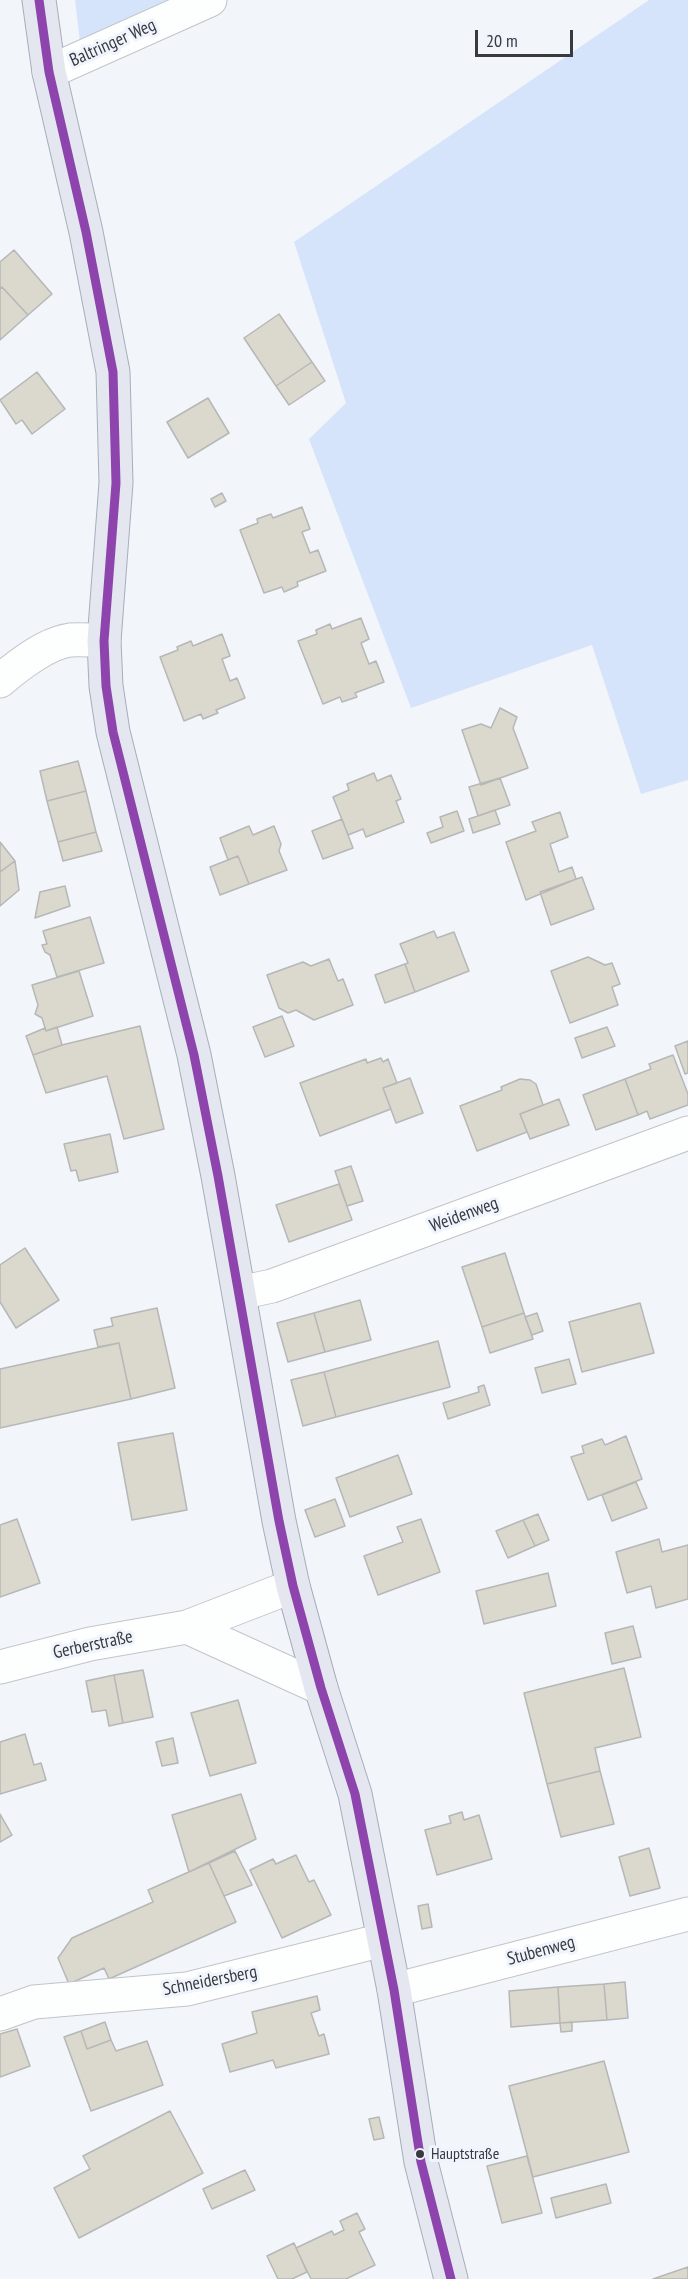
<!DOCTYPE html>
<meta charset="utf-8">
<style>
body{margin:0}
#map{position:relative;width:688px;height:2279px;overflow:hidden;background:#f2f5fa;font-family:"PT Sans Narrow",sans-serif}
canvas{display:block}
.scale{position:absolute;left:475px;top:30px;width:98px;height:27px;box-sizing:border-box;border:3px solid #383a3e;border-top:0;padding-left:8px;font-size:18px;line-height:21px;white-space:nowrap;color:#383a3e;-webkit-text-stroke:4px #eff4fd;paint-order:stroke}
</style>
<div id="map">
<canvas width="688" height="2279"></canvas>
<div class="scale">20 m</div>
</div>
<script>
const context = document.querySelector('canvas').getContext('2d');
context.lineJoin = 'round';
function fill(path, color) { context.fillStyle = color; context.fill(path, 'evenodd'); }
function strokePath(path, color, width, dash) { context.strokeStyle = color; context.lineWidth = width; context.lineCap = dash ? 'butt' : 'round'; context.setLineDash(dash || []); context.stroke(path); }
function write(font, color, halo, rows, align = 'center') {
  context.font = font + ' "PT Sans Narrow",sans-serif'; context.lineWidth = 6; context.setLineDash([]); context.textBaseline = 'middle'; context.strokeStyle = halo; context.fillStyle = color; for (const [text, x, y, turn = 0] of rows) {
    context.save(); context.translate(x, y); context.rotate((+turn || 0) * Math.PI / 180); context.textAlign = isNaN(turn) ? turn : align; if (halo) context.strokeText(text, 0, 0); context.fillText(text, 0, 0); context.restore();
  }
}
const green = new Path2D(`
 M75 0H187L80 42Z
 M649 0H688V780L641 794 592 645 411 708 309 439 346 403 294 242Z`);
const building = new Path2D(`
 M14 250 52 294 28 315 2 287 0 289V262Z
 M2 287 28 315 0 340V289Z
 M279 314 312 362 276 386 244 338Z
 M312 362 325 381 289 405 276 386Z
 M37 372 65 409 32 434 22 420 16 424 0 400Z
 M208 398 229 433 188 458 167 422Z
 M222 493 226 501 215 507 211 499Z
 M302 507 310 529 302 532 310 553 318 550 326 571 297 582 298 586 284 592 282 587 264 593 240 530 258 523 257 519 271 514 273 518Z
 M361 618 369 639 361 643 369 664 376 661 384 682 355 693 357 697 342 702 340 697 323 704 298 641 317 634 316 630 330 624 332 629Z
 M222 634 230 656 222 659 230 681 237 678 245 698 216 710 218 713 203 719 201 714 184 721 160 657 178 650 177 647 191 641 193 646Z
 M500 708 517 717 513 728 528 768 481 785 462 730 481 724 491 728Z
 M78 761 86 791 47 801 40 771Z
 M374 773 377 781 391 775 401 799 396 801 404 822 366 837 363 829 348 835 333 797 349 790 347 784Z
 M500 778 510 805 478 816 469 787Z
 M86 791 96 832 58 842 47 801Z
 M495 810 500 824 473 833 469 819Z
 M457 811 464 831 431 843 427 833 443 827 440 817Z
 M560 812 568 837 550 844 559 872 572 867 576 879 526 900 506 842 536 831 532 822Z
 M342 819 353 848 323 859 312 831Z
 M249 826 253 835 274 826 281 844 279 851 287 870 249 884 238 856 228 860 220 838Z
 M96 832 102 851 63 861 58 842Z
 M0 842 15 861 0 872Z
 M238 856 249 884 220 895 210 867Z
 M15 861 19 890 0 906V872Z
 M582 877 594 909 551 925 540 892Z
 M65 886 70 906 35 918 40 892Z
 M90 917 104 963 57 977 50 955 45 952 42 945 47 944 43 931Z
 M434 931 437 938 454 932 469 971 415 992 405 964 408 963 400 944Z
 M588 957 605 965 612 963 620 984 612 987 618 1005 570 1023 551 971Z
 M329 959 338 981 343 979 353 1005 314 1020 296 1010 288 1013 279 1008 267 975 303 962 311 966Z
 M405 964 415 992 385 1003 375 975Z
 M79 971 93 1016 46 1031 42 1018 35 1014 38 1005 32 985Z
 M282 1016 294 1046 265 1057 253 1027Z
 M140 1026 164 1129 124 1139 107 1076 46 1093 33 1055 62 1045Z
 M57 1027 62 1045 33 1055 26 1036 45 1028 46 1031Z
 M607 1027 615 1046 582 1058 575 1038Z
 M688 1041V1073L685 1074 675 1046Z
 M673 1055 688 1094V1105L650 1119 647 1111 638 1115 625 1079 651 1069 649 1064Z
 M381 1058 383 1062 388 1059 397 1083 383 1088 391 1109 320 1136 300 1083 366 1059 367 1063Z
 M410 1078 423 1113 396 1123 383 1088Z
 M520 1079 530 1080 536 1084 543 1105 520 1114 527 1132 477 1151 460 1106 502 1090 501 1087Z
 M625 1079 638 1115 596 1130 583 1095Z
 M559 1099 569 1125 530 1139 520 1114Z
 M110 1134 118 1172 79 1181 76 1170 71 1171 64 1144Z
 M351 1166 363 1201 347 1206 335 1171Z
 M339 1184 352 1220 289 1242 276 1205Z
 M25 1248 59 1300 16 1328 0 1302V1265Z
 M505 1253 524 1313 482 1327 462 1267Z
 M360 1300 371 1340 325 1352 314 1313Z
 M640 1303 654 1353 582 1372 569 1322Z
 M157 1308 175 1388 131 1399 119 1343 98 1347 94 1330 113 1326 111 1318Z
 M314 1313 325 1352 288 1362 277 1323Z
 M524 1313 533 1339 490 1353 482 1327Z
 M537 1313 543 1331 532 1335 525 1317Z
 M438 1341 450 1387 336 1417 324 1372Z
 M119 1343 131 1399 0 1428V1369Z
 M569 1359 576 1384 542 1393 535 1368Z
 M324 1372 336 1417 303 1426 291 1380Z
 M484 1385 490 1405 448 1419 443 1403 479 1392 478 1387Z
 M173 1433 187 1510 132 1520 118 1443Z
 M626 1436 642 1479 588 1500 571 1457 584 1453 582 1446 602 1439 605 1445Z
 M398 1455 412 1494 350 1517 336 1478Z
 M636 1482 647 1508 612 1521 602 1495Z
 M335 1499 345 1526 315 1537 305 1510Z
 M538 1514 549 1540 535 1546 523 1520Z
 M17 1519 40 1583 0 1597V1525Z
 M421 1519 440 1572 378 1595 364 1556 403 1542 397 1527Z
 M523 1520 535 1546 508 1558 496 1531Z
 M659 1539 662 1552 688 1545V1599L656 1608 651 1586 627 1593 616 1552Z
 M548 1573 556 1606 484 1624 476 1591Z
 M633 1626 641 1657 612 1664 605 1633Z
 M624 1668 641 1737 595 1748 600 1771 547 1784 524 1693Z
 M143 1670 153 1717 123 1723 114 1675Z
 M114 1675 123 1723 109 1726 106 1710 92 1712 86 1681Z
 M238 1700 256 1763 210 1776 191 1713Z
 M25 1734 34 1765 41 1763 46 1780 0 1794V1742Z
 M173 1738 178 1763 162 1766 156 1742Z
 M600 1771 614 1824 561 1837 547 1784Z
 M241 1794 256 1839 189 1872 172 1815Z
 M462 1812 464 1820 479 1815 492 1859 437 1875 425 1830 451 1823 449 1816Z
 M0 1814 12 1835 0 1842Z
 M649 1848 660 1888 630 1896 619 1857Z
 M235 1851 252 1885 224 1896 209 1863Z
 M296 1855 309 1882 314 1880 331 1915 282 1938 250 1870 273 1859 276 1864Z
 M209 1863 236 1922 109 1979 104 1968 69 1984 58 1958 72 1938 153 1902 148 1890Z
 M428 1904 432 1927 422 1929 418 1906Z
 M625 1982 628 2018 607 2020 604 1984Z
 M604 1984 607 2020 560 2023 558 1987Z
 M558 1987 560 2023 511 2027 509 1991Z
 M317 1996 320 2010 311 2013 319 2036 324 2034 329 2054 276 2068 273 2060 230 2072 222 2044 257 2033 252 2012Z
 M105 2022 111 2040 87 2049 81 2031Z
 M572 2022V2031L561 2032 560 2023Z
 M17 2029 30 2066 0 2077V2034Z
 M81 2031 87 2049 111 2040 116 2051 147 2041 163 2085 91 2111 64 2037Z
 M604 2061 629 2152 533 2177 509 2086Z
 M170 2111 203 2173 79 2238 54 2188 90 2169 83 2156Z
 M379 2117 384 2138 374 2140 369 2119Z
 M527 2156 542 2213 502 2223 487 2166Z
 M245 2170 255 2190 212 2209 203 2189Z
 M606 2184 611 2203 556 2218 551 2198Z
 M357 2213 365 2229 359 2232 375 2265 346 2279H311L296 2248 332 2231 334 2235 344 2230 340 2221Z
 M294 2243 307 2272 292 2279H278L267 2256Z
 M688 2267V2279H653Z`);
const minor = new Path2D(`
 M49 72 210 0
 M0 681C17 666 47 643 70 640 81 639 93 640 104 641
 M239 1293 272 1286 688 1133
 M187 1627 293 1586
 M0 1667 90 1644 187 1627 321 1688
 M394 1990 688 1914
 M0 2014 34 2002 187 1989 383 1940`);
const major = new Path2D(`
 M39 0 49 72 86 232 113 372 116 483 104 641 106 686 113 732 194 1055 218 1176 279 1521 293 1586 321 1688 355 1794 394 1990 421 2162 451 2279`);
const bus1 = new Path2D(`
 M39 0 49 72 86 232 113 372 116 483 104 641 106 686 113 732 194 1055 218 1176 279 1521 293 1586 321 1688 355 1794 394 1990 421 2162 451 2279`);
const markers = [
 [420,2154,5,"#383a3e"]
];
const busNames = [
 ["Hauptstraße",431,2154]
];
const streetNames = [
 ["Baltringer Weg",113,43,-24],
 ["Weidenweg",464,1215,-20],
 ["Gerberstraße",93,1645,-12],
 ["Stubenweg",541,1951,-15],
 ["Schneidersberg",210,1981,-11]
];
fill(green, '#d6e4fb');
fill(building, '#dbd9cd');
strokePath(building, '#b6b7b7', 1.5);
strokePath(minor, '#c2c5c8', 35);
strokePath(major, '#a6aebc', 35);
strokePath(minor, '#fdfefe', 33);
strokePath(major, '#e4e7ef', 33);
strokePath(bus1, '#8e44ad', 9);
for (const [x, y, r, color] of markers) { const dot = new Path2D(); dot.arc(x, y, r, 0, 2 * Math.PI); context.fillStyle = color; context.fill(dot); strokePath(dot, '#eff4fd', 2); }
write('16px', '#383a3e', '#eff4fd', busNames, 'left');
write('18px', '#383a3e', '#eff4fd', streetNames);
</script>
